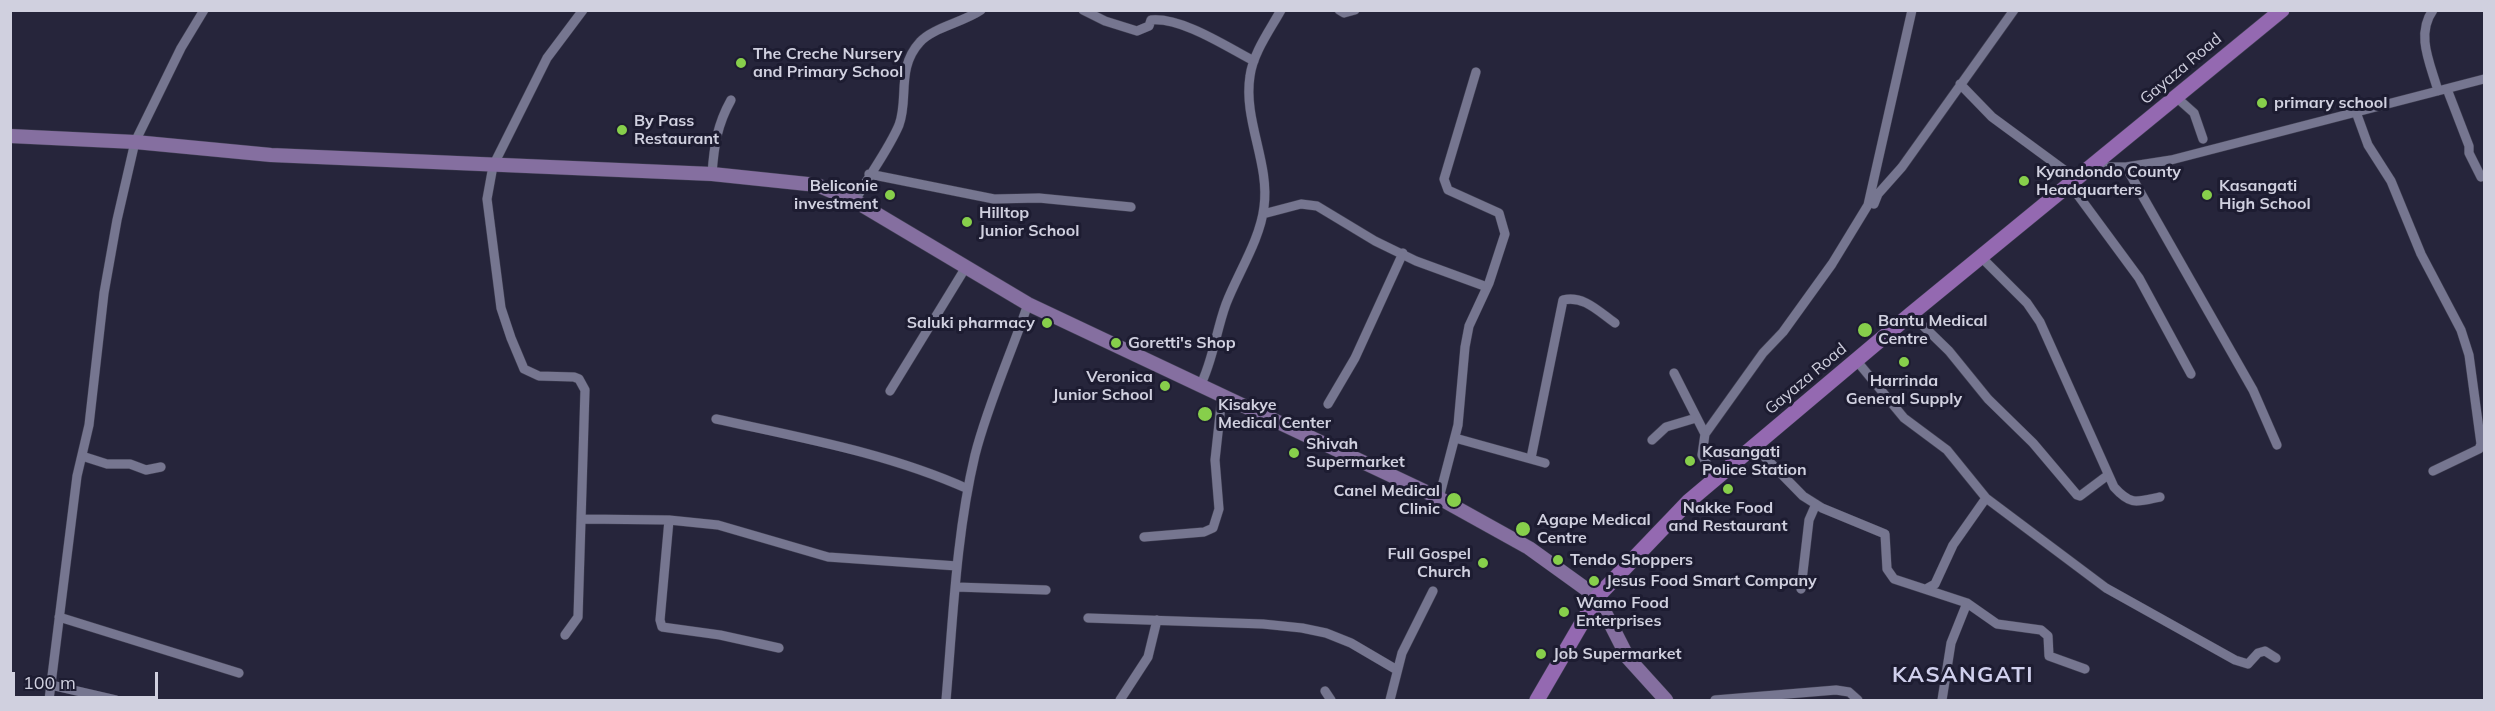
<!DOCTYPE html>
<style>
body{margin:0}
#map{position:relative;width:2495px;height:711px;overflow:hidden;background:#26253b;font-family:Mulish,sans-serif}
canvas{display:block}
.frame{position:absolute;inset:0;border:12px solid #d0d0df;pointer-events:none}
.scale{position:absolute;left:12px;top:672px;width:146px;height:27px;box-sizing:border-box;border:3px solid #d0d0df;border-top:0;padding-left:8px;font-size:18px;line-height:21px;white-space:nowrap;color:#d0d0df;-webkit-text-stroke:4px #1d1c31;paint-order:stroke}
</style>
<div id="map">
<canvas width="2495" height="711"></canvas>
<div class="frame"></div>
<div class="scale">100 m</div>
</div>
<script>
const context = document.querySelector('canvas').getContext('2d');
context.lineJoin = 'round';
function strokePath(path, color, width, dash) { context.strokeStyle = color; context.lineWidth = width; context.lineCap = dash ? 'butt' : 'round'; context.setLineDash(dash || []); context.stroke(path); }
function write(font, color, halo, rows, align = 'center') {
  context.font = font + ' Mulish,sans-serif'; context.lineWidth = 6; context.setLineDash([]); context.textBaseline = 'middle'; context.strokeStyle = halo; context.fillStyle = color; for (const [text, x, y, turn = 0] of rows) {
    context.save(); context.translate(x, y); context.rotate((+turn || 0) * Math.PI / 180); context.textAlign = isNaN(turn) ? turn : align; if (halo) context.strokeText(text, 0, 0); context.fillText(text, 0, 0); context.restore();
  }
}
const street = new Path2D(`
 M1083 10 1105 21 1137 31 1149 26 1151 20C1182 17 1227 47 1254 61
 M1339 10 1344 13 1355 10
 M2433 10C2415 35 2431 65 2438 91
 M1960 84 1992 117 2075 178
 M2447 89 2469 146V153L2481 177
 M2176 97 2194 113 2203 139
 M2356 112 2368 145 2391 181 2421 254 2461 330 2469 355 2481 444 2479 449 2433 471
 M2091 167H2126L2171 160 2484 79
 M2126 167 2253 390 2277 445
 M712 174C714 146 717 125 731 100
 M869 174 994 199 1039 198 1131 207
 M2069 183 2139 278 2191 374
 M855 201C868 176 888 151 899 125 909 99 896 68 920 42 932 28 964 22 981 10
 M1874 204 1878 194 1902 167 2014 10
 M1263 214 1301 204 1317 206 1375 241 1416 261 1487 287
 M1981 257 2027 303 2040 322 2114 487C2131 506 2137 502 2160 497
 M1911 314 1949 351 1988 399 2033 443 2077 495 2080 496 2108 475
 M1856 360 1904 418 1947 450 1986 498 2106 588 2235 660 2248 664 2258 653 2265 651 2276 658
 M1674 373 1705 434
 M1200 386C1213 361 1216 331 1226 304 1238 273 1260 240 1264 207 1270 163 1243 120 1250 76 1253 53 1270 30 1281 10
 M890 391 966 267
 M1328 404 1355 358 1403 253
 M716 419C802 438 888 453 968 489
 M1455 438 1545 463
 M1652 440 1666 427 1696 418
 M1754 446 1803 496 1822 508 1885 534 1887 569 1894 579 1967 603 1997 624 2041 630 2048 636 2049 656 2085 669
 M82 456 107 464H130L146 470 161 467
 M1531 458 1563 300C1584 295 1599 312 1615 323
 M1715 479 1702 455 1705 434 1763 353 1783 332 1832 264 1868 205 1912 10
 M1439 498 1458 425 1465 347 1469 326 1489 283 1505 234 1499 213 1448 190 1444 179 1476 72
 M583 519 669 520 718 525 828 557 957 566
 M669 520 660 620 662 627 720 635 779 648
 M1144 537 1204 532 1213 528 1219 509 1215 460 1222 396
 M956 587 1046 590
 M1801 589 1809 520 1816 504
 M1926 589 1935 584 1953 545 1986 498
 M59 617 239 673
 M1088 618 1263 624 1302 628 1326 633 1351 643 1397 670
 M565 635 578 617 585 390 579 379 574 377 539 376 524 369 511 338 501 308 487 199 493 166 547 58 583 10
 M51 685 116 700
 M1325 691 1331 700
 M49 700 77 476 89 425 104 293 117 220 135 142 181 48 204 10
 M946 700C953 619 956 535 975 455 988 404 1011 354 1028 304
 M1120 700 1148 657 1157 620
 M1390 700 1402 653 1433 591
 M1715 700 1836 690 1849 692 1858 700
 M1942 700 1951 643 1967 603`);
const secondary = new Path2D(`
 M10 136 135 142 271 155 712 174 817 185 855 201 1028 304 1439 498 1529 548 1597 597 1628 658 1666 700`);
const primary = new Path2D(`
 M1537 700 1597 597 1689 501 1911 314 2282 10`);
const markers = [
 [741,63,6,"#87cf4b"],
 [2262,103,6,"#87cf4b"],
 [622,130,6,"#87cf4b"],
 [2024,181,6,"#87cf4b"],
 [890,195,6,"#87cf4b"],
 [2207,195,6,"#87cf4b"],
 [967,222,6,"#87cf4b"],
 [1047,323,6,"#87cf4b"],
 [1865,330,8,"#87cf4b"],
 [1116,343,6,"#87cf4b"],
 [1904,362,6,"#87cf4b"],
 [1165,386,6,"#87cf4b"],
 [1205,414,8,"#87cf4b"],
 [1294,453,6,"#87cf4b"],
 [1690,461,6,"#87cf4b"],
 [1728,489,6,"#87cf4b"],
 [1454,500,8,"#87cf4b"],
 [1523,529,8,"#87cf4b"],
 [1558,560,6,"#87cf4b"],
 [1483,563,6,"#87cf4b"],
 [1594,581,6,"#87cf4b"],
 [1564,612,6,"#87cf4b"],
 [1541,654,6,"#87cf4b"]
];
const poiNames = [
 ["The Creche Nursery",753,54],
 ["and Primary School",753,72],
 ["primary school",2274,103],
 ["By Pass",634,121],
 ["Restaurant",634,139],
 ["Kyandondo County",2036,172],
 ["Headquarters",2036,190],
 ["Beliconie",878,186,"right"],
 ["investment",878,204,"right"],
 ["Kasangati",2219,186],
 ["High School",2219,204],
 ["Hilltop",979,213],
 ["Junior School",979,231],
 ["Bantu Medical",1878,321],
 ["Centre",1878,339],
 ["Saluki pharmacy",1035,323,"right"],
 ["Goretti's Shop",1128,343],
 ["Veronica",1153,377,"right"],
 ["Junior School",1153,395,"right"],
 ["Harrinda",1904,381,"center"],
 ["General Supply",1904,399,"center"],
 ["Kisakye",1218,405],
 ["Medical Center",1218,423],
 ["Shivah",1306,444],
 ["Supermarket",1306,462],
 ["Kasangati",1702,452],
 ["Police Station",1702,470],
 ["Canel Medical",1440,491,"right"],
 ["Clinic",1440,509,"right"],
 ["Nakke Food",1728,508,"center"],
 ["and Restaurant",1728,526,"center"],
 ["Agape Medical",1537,520],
 ["Centre",1537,538],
 ["Full Gospel",1471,554,"right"],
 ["Church",1471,572,"right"],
 ["Tendo Shoppers",1570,560],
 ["Jesus Food Smart Company",1606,581],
 ["Wamo Food",1576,603],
 ["Enterprises",1576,621],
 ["Job Supermarket",1553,654]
];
const streetNames = [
 ["Gayaza Road",2181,69,-40],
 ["Gayaza Road",1806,379,-40]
];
const districtNames = [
 ["KASANGATI",1963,675]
];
strokePath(street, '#414053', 10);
strokePath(secondary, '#414053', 15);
strokePath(primary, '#414053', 16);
strokePath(street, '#767690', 9);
strokePath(secondary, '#856fa0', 14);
strokePath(primary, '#9469b1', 15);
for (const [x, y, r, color] of markers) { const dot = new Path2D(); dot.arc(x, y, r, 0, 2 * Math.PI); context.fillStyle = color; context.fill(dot); strokePath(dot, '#1d1c31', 2); }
write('bold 16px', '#d0d0df', '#1d1c31', poiNames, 'left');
write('16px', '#d0d0df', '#1d1c31', streetNames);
context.letterSpacing = '1.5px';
write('bold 22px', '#d0d0ed', '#1d1c31', districtNames);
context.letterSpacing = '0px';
</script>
